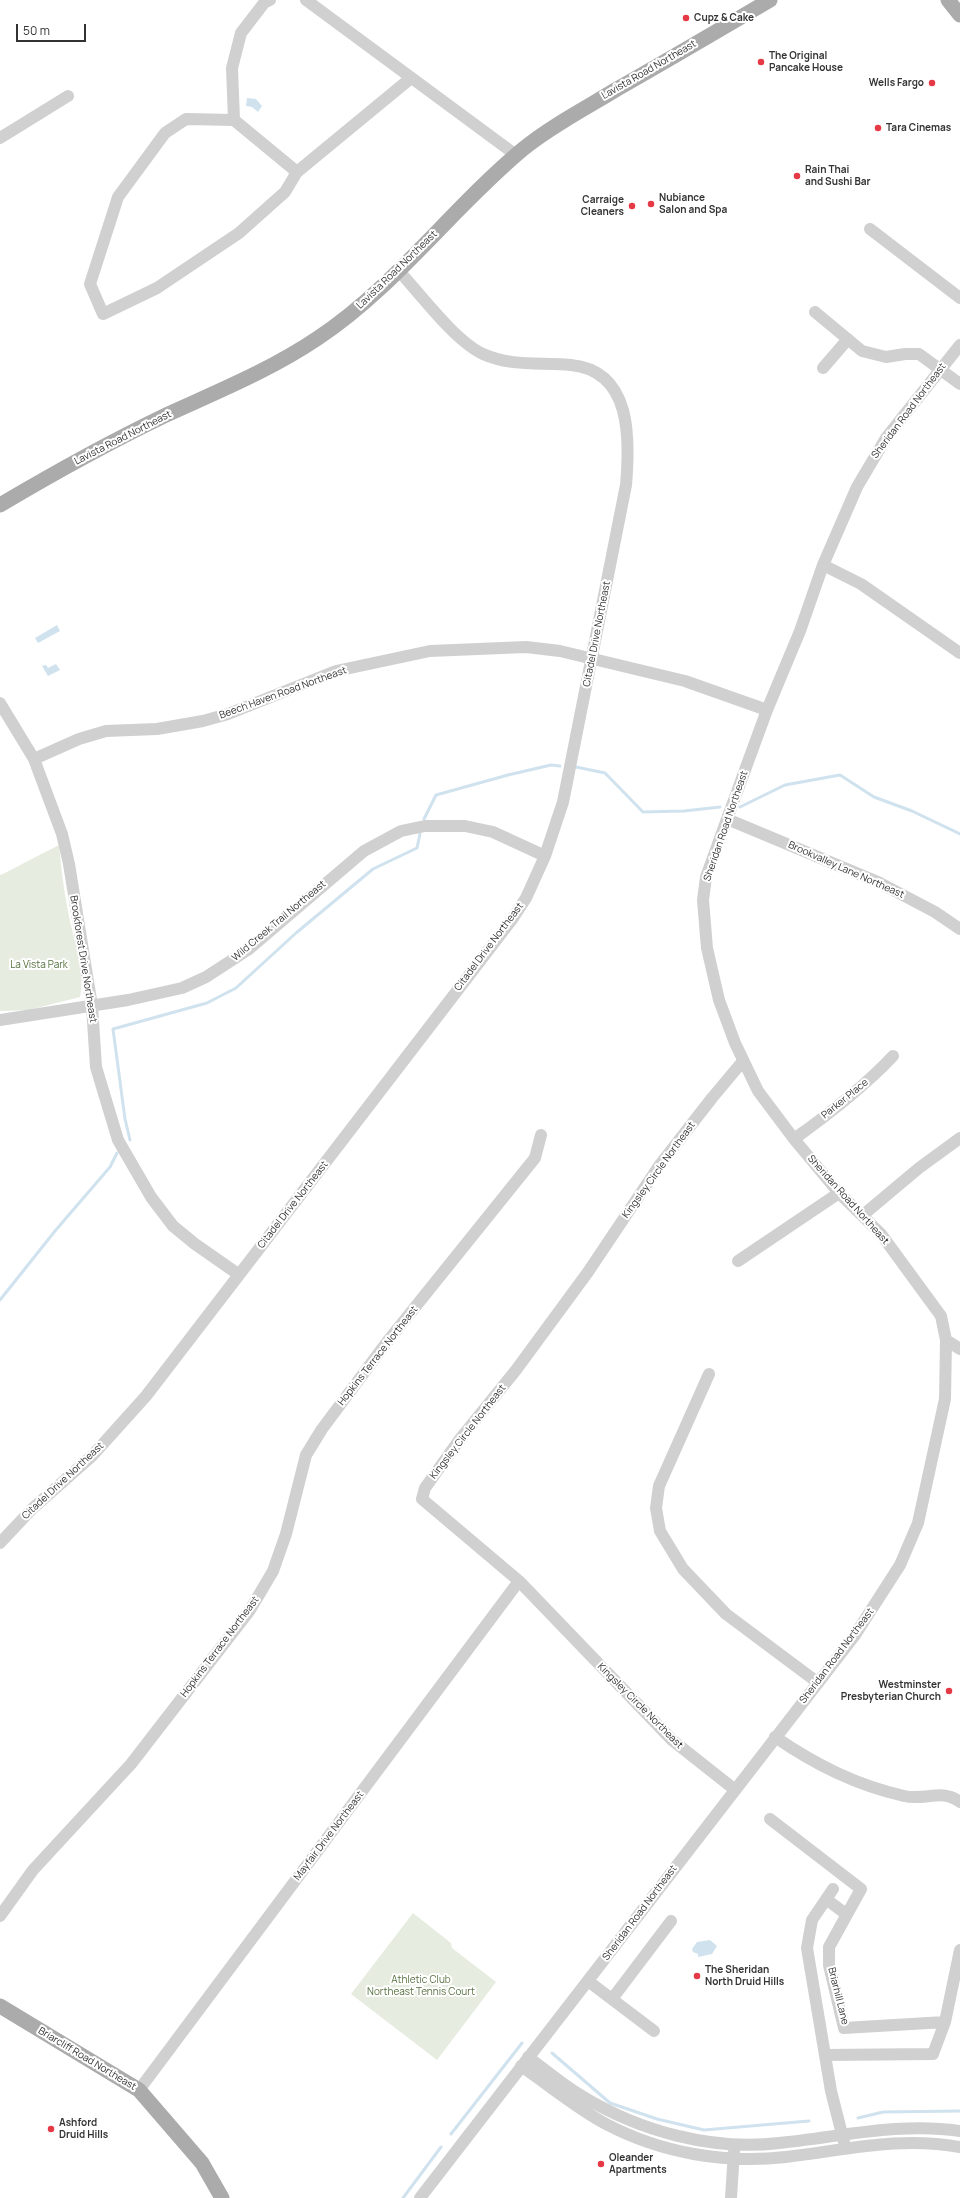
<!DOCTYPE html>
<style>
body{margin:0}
#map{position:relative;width:960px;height:2198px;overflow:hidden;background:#fff;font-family:Manrope,sans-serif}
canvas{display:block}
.scale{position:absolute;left:16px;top:24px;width:70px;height:18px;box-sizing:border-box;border:2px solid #333;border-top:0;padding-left:5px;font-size:12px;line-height:14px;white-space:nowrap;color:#333;-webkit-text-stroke:3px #fff;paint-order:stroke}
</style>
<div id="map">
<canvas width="960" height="2198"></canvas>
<div class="scale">50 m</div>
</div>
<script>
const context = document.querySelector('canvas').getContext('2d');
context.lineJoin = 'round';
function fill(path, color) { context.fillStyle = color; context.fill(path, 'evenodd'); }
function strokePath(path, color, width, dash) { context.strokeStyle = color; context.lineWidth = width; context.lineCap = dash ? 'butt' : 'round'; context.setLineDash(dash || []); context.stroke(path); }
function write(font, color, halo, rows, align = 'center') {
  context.font = font + ' Manrope,sans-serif'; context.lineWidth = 4; context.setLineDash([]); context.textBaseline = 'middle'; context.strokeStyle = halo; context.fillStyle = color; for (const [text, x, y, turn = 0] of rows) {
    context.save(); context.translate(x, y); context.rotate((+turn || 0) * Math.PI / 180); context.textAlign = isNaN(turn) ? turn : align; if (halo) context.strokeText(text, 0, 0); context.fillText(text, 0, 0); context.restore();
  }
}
const green = new Path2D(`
 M59 845C61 865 63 886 67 906 71 930 86 975 80 997L29 1010 0 1011V874L1 875Z
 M413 1913 451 1943 452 1948 496 1982 437 2060 351 1994Z`);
const water = new Path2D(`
 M247 98 256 99 262 106 258 112 252 107 246 106Z
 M57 625 60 631 38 643 35 638Z
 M56 664 60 670 48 676 42 666 46 665 48 668Z
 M710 1940 717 1946 712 1954 698 1957V1954L693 1952 692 1949 697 1942Z`);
const stream = new Path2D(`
 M576 767 605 773 643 812 684 811 720 807
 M740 807 785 785 840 775 874 797 912 811 960 834
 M424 819 436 795 508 775 551 765 560 766
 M130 1140 125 1119 113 1029 207 1003 236 988 296 933 373 869 417 848 420 834
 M0 1300 55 1231 110 1167 117 1153
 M552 2053 610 2103 657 2119 704 2130 809 2121
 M858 2118 883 2112 960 2111
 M451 2134 522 2043
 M403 2198 441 2147`);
const minor = new Path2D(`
 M306 0 516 155
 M234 120 232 68 241 33 264 3 270 0
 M0 138 68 96
 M297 172 234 120 186 119 165 133 118 197 90 284 103 314 157 288 239 233 285 192 297 172 411 78
 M870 229 960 298
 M815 312 862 351 886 357 905 354H919L960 384
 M823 368 848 339
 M823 565 861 584 960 653
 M0 703 34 759 62 834 69 864 92 1006 96 1067 118 1140 151 1197 173 1226 195 1244 238 1274
 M34 759 79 739 106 731 157 729 203 721 228 714 336 671 430 651 526 647 560 651 685 681 767 710
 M727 819 878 882 935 912 960 929
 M0 1020 128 1000 182 988 206 977 249 949 364 851 401 831 425 826H465L493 832 545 856
 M794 1139C829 1114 863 1088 893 1056
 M863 1215 919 1168 960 1138
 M738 1261 839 1193
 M946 1340 960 1349
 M709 1374 659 1486 656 1508 660 1531 683 1569 726 1614 817 1682
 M0 1543 32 1509 92 1456 146 1396 513 918 526 898 545 856 563 802 626 485C630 439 632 371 571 365 541 362 512 367 483 354 455 341 421 295 399 271
 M775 1737C816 1765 856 1785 904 1796 926 1801 941 1788 960 1802
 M734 1789 672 1740 519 1581 422 1499 425 1488 460 1439 516 1370 588 1272 659 1166 712 1098 743 1061
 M770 1819 861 1889 829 1947V1965L844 2028 945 2022 960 1950
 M833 1889 812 1920 807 1948 831 2091 844 2142
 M826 1899 846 1914
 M0 1916 33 1870 131 1764 250 1610 273 1571 286 1534 306 1455 322 1429 387 1342 535 1158 541 1135
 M588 1981 654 2031
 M612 1999 671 1921
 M825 2055 933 2054 945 2022
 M528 2057C546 2070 563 2085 582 2096 639 2131 712 2151 779 2143 840 2137 899 2122 960 2131
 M521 2066C549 2085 576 2108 606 2124 661 2153 725 2164 786 2157 847 2150 898 2136 960 2147
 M139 2090 519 1581
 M420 2198 855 1635 900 1565 918 1523 945 1399 946 1340 941 1316 881 1234 839 1193 794 1139 758 1091 735 1043 719 1000 707 948 703 900 706 877 727 819 767 710 800 631 823 565 857 487 886 438 960 345
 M731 2198 734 2151`);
const major = new Path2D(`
 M948 0 960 15
 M0 505C54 473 108 443 164 416 216 392 269 371 318 338 396 286 451 209 523 149 551 126 586 108 617 89 668 60 719 30 770 0
 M0 2006 139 2090 202 2163 222 2198`);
const markers = [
 [686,18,4,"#e63946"],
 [761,62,4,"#e63946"],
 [932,83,4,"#e63946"],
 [878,128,4,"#e63946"],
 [797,176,4,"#e63946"],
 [651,204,4,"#e63946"],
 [632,206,4,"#e63946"],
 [949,1691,4,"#e63946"],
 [697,1976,4,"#e63946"],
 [51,2129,4,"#e63946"],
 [601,2164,4,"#e63946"]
];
const poiNames = [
 ["Cupz & Cake",694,18],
 ["The Original",769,56],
 ["Pancake House",769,68],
 ["Wells Fargo",924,83,"right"],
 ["Tara Cinemas",886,128],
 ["Rain Thai",805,170],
 ["and Sushi Bar",805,182],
 ["Nubiance",659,198],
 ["Salon and Spa",659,210],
 ["Carraige",624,200,"right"],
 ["Cleaners",624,212,"right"],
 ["Westminster",941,1685,"right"],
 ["Presbyterian Church",941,1697,"right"],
 ["The Sheridan",705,1970],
 ["North Druid Hills",705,1982],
 ["Ashford",59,2123],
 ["Druid Hills",59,2135],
 ["Oleander",609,2158],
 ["Apartments",609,2170]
];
const streetNames = [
 ["Lavista Road Northeast",649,70,-30],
 ["Lavista Road Northeast",397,270,-44],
 ["Sheridan Road Northeast",909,411,-53],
 ["Lavista Road Northeast",123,438,-27],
 ["Citadel Drive Northeast",597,634,-79],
 ["Beech Haven Road Northeast",283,693,-20],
 ["Sheridan Road Northeast",726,826,-71],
 ["Brookvalley Lane Northeast",846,870,24],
 ["Wild Creek Trail Northeast",279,921,-40],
 ["Citadel Drive Northeast",489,947,-53],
 ["Brookforest Drive Northeast",83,959,81],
 ["Parker Place",845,1099,-39],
 ["Kingsley Circle Northeast",659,1170,-54],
 ["Sheridan Road Northeast",848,1200,48],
 ["Citadel Drive Northeast",293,1205,-52],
 ["Hopkins Terrace Northeast",378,1356,-52],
 ["Kingsley Circle Northeast",468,1432,-52],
 ["Citadel Drive Northeast",63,1481,-43],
 ["Hopkins Terrace Northeast",220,1647,-53],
 ["Sheridan Road Northeast",837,1656,-53],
 ["Kingsley Circle Northeast",640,1706,45],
 ["Mayfair Drive Northeast",329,1836,-53],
 ["Sheridan Road Northeast",640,1913,-53],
 ["Briarhill Lane",838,1996,76],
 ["Briarcliff Road Northeast",87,2059,31]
];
const parkNames = [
 ["La Vista Park",39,965],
 ["Athletic Club",421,1980],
 ["Northeast Tennis Court",421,1992]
];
fill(green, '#e6ecdf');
fill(water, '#cfe2ee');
strokePath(stream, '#cfe2ee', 3);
strokePath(minor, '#d0d0d0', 12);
strokePath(major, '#ababab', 15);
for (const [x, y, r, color] of markers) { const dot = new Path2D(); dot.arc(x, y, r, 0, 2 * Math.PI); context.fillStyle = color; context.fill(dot); strokePath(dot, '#fff', 1.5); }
write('bold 10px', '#333', '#fff', poiNames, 'left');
write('10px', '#333', '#fff', streetNames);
write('10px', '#56703f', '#fff', parkNames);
</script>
